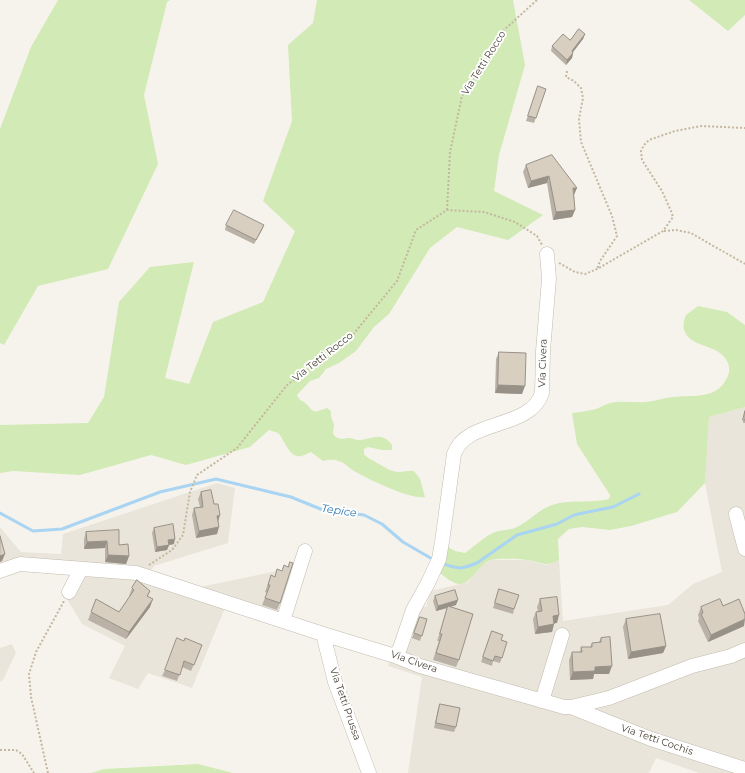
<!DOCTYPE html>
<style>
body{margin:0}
canvas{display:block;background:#f6f3ec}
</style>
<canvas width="745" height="773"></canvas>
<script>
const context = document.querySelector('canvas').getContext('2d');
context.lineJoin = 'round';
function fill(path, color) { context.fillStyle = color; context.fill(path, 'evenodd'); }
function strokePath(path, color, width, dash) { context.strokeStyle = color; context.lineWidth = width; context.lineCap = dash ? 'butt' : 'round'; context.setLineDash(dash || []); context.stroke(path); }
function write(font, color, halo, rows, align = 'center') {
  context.font = font + ' Montserrat,sans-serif'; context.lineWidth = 4; context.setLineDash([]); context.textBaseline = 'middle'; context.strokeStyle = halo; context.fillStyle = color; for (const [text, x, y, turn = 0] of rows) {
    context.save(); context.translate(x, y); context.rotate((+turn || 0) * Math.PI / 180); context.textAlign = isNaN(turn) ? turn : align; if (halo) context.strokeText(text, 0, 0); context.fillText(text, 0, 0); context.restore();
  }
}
const residential = new Path2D(`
 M745 407V773H699L656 758 649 773H408L422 677 388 666 409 602 426 607 431 591 468 582 480 566 492 560H526L546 565 553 563 559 560 563 621 668 605 693 584 722 572 705 483 709 417Z
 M217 483 235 488 228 543 154 566 149 574 200 587 296 567 279 625 225 608 192 688 148 673 138 689 109 678 125 646 82 624 65 596 75 572 23 568 0 575V527L21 552 61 554 63 534Z
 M12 644 16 653 3 680 0 682V648Z`);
const green = new Path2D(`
 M58 0H170L167 2 144 95 158 164 108 269 38 286 4 345 0 343V129L31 47Z
 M317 0H513L525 65 499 155 494 191 543 215 508 240 457 227 430 248 389 314 374 327 356 351 339 363 326 369 319 378 310 381 297 395C299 399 300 400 304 402 315 412 311 414 327 408L331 411C330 418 334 421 334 426 334 430 332 432 334 435 338 441 344 438 349 438 353 438 357 441 361 440 375 438 382 432 392 445V450H382L368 447 364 449V454C368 459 372 459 377 463 385 467 389 471 398 472 403 472 409 470 414 471L420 479 425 497C411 500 368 479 354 471 349 468 344 462 338 461 334 459 328 460 323 461L311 452C308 453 305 455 302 456 289 459 285 440 278 433L269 430 250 447 186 465 151 455 80 475 13 471 0 473V425L88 423 104 397 119 302 150 267 194 262 165 378 189 384 213 322 263 302 295 231 263 201 292 121 288 45 313 23Z
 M689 0H745V15L728 31Z
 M698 306 727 312 745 325V407L709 417 705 483 677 512 631 526 610 530 582 527 569 529 558 539 559 560C545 568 541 562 527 560 520 559 498 558 492 560 477 563 471 589 455 583 449 581 443 575 437 571L446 546 455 551 465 553C474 547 482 538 493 533 502 529 510 531 519 526 535 517 539 508 559 503 575 500 592 503 609 499L610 495 577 444 572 413C580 412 588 411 596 409 603 406 608 403 616 402 626 401 636 403 646 402 655 401 664 398 673 397 690 395 713 399 724 383 728 377 731 371 728 363 719 343 693 349 685 332 682 327 684 320 686 315Z
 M198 764 233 773H91L104 769Z`);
const stream = new Path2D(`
 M0 513 33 531 62 529 160 492 216 479 291 497 323 510 364 515 382 524 403 542 434 560
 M441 563C458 569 460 570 477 563L517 535 557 524 572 516 578 514 613 507 639 494`);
const path = new Path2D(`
 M567 71 566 77 574 81 581 88 583 98 579 119 581 142 612 216 617 236 600 261 597 269
 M447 210 450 152 462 96 504 30 537 0
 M664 231 676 230 691 233 745 264
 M559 263 575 272 585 274 597 269 663 231 673 217 671 211 662 191 642 160 641 151 644 145 649 140 675 131 701 126 745 128
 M149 565 172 550 183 535 190 492 197 475 237 448 287 385 351 337 397 281 416 230 447 210 484 212 515 222 537 236 542 245
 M0 750H16L22 754 34 773
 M48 773 31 697 29 674 36 652 64 601`);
const minor = new Path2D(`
 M736 514 745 549
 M0 571 20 564 136 573 323 634 395 656 420 666 564 707H571L609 698 692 666 731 656 745 650
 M69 592 81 569
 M283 621 305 551
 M323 634 335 682 369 773
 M395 656 400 648 413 610 428 583 439 559 442 542 454 454C467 418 530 430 542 393L543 351 549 279 547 254
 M542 701 562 635
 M571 707 651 739 745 769`);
const wall = new Path2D(`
 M585 34 583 39 573 52V53L572 58 566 65 551 51 552 46Z
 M538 86 546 89 534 123 526 121Z
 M552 155 574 195 575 210 572 217 553 220 547 183 528 188 523 172 526 165Z
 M226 225H264L254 244 225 230Z
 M499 352 522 394 495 393 496 359Z
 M745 410V423H743Z
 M201 492 218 522 217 534 196 538 192 515 194 508 200 507 198 499Z
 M154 528 174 544 169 545 167 550 155 552 152 533Z
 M86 532 119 545 129 556 126 564 105 562V548L84 549V539Z
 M271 575 280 603 277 610 262 605 267 593 265 592Z
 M132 588 150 591 148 596 150 607 126 639 88 620 96 599 119 612 130 596H129Z
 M499 589 514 609 513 614 493 608Z
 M435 596 456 605 450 607 459 660 456 667 433 660 439 641H437L448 608 436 611 433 601Z
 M540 599 557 623H554L552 632 535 634 533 619 536 612H538L537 607Z
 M723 606 744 626 708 642 698 621 699 618 698 615 701 607Z
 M420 617 427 619 420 641 412 638Z
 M626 619 666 646 663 653 628 659 623 627Z
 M492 631 501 640 507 642 500 663 493 661 492 666 481 662Z
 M601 638 609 674H594L593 679 570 680 569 660 572 652H580L581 647H590L592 643 599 642Z
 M184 641 202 645 191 671 182 667 177 681 162 676 165 670Z
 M440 704 456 727 454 732 434 728 438 709Z`);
const shadedWall = new Path2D(`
 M585 34 583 39 570 56 572 51Z
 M573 53 572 58 566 65 567 60Z
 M549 176 547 183 528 188 531 181Z
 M573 188H577L574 195Z
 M575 210 572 217 553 220 556 212Z
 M264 225 262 230 254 244 256 240Z
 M498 385 525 386 522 394 495 393Z
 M220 515 218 522 217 516Z
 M219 527 217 534 196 538 199 531Z
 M175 539 174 544 169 545 167 550 155 552 157 547 168 540Z
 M107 541 105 548 84 549 87 542Z
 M5 554 2 561 0 562V556Z
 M108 555 129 556 126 564 105 562Z
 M153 599 150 607 126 639 129 632Z
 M458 600 456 605 436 611 438 606Z
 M559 615 557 623 550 624 553 616Z
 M745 619 744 626 708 642 711 635Z
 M554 624 552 632 535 634 538 627Z
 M666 646 663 653 628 659 631 652Z
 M612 666 609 674H594L593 679 570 680 573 672 595 667Z`);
const building = new Path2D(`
 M579 29 585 34 572 51 573 53 567 60 552 46 563 34 570 40Z
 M538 86 546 89 536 118 528 116Z
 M552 155 577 188H573L575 210 556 212 549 176 531 181 526 165Z
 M234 210 264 225 256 240 226 225Z
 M499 352 526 353 525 386 498 385Z
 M745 411V420H743Z
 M211 490 214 504H218L220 515 217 516 219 527 199 531 194 508 203 507 201 492Z
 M173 524 175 539 168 540 169 545 157 547 154 528Z
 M119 530V545L128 544 129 556 108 555 107 541 87 542 86 532Z
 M0 536 5 554 0 556Z
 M290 562 293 563 280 603 265 598 270 585H268L271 575 275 577 277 569 282 571 284 565 288 567Z
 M137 580 150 591 147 596 153 599 129 632 91 612 96 599 119 612 134 590 132 588Z
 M499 589 519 595 514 609 495 603Z
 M455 590 458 600 438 606 435 596Z
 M557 597 559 615 553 616 554 624 538 627 536 612 542 611 540 599Z
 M720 599 723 606 739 599 745 614V619L711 635 701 614 703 613 701 607Z
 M448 606 473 614 459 660 436 653 442 634H440Z
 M660 614 666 646 631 652 626 619Z
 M420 617 427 619 422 636 414 633Z
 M492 631 503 635 501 640 507 642 502 658 495 656 493 661 483 657Z
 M610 637 612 666 595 667V671L573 672 572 652H582L581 647H592V643L601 642V638Z
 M177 638 184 641 185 638 202 645 194 665 184 661 180 675 165 670Z
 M440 704 460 708 456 727 436 723Z`);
const streetNames = [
 ["Via Tetti Rocco",484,63,-58],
 ["Via Tetti Rocco",323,357,-38],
 ["Via Civera",543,363,-88],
 ["Via Civera",414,662,19],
 ["Via Tetti Prussa",345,704,71],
 ["Via Tetti Cochis",657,740,19]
];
const waterNames = [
 ["Tepice",339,511,8]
];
fill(residential, '#eae5da');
fill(green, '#d2eab5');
strokePath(stream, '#a9d4f2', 3);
strokePath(minor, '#c2bbae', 15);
strokePath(path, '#c4b79f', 2, [2, 2]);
strokePath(minor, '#fff', 14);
fill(wall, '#bab2a6');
fill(shadedWall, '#979187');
fill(building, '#d8cfc1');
strokePath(building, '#979187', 1);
write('10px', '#4b4439', '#fff', streetNames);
write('italic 11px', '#2e7ab2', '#fff', waterNames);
</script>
